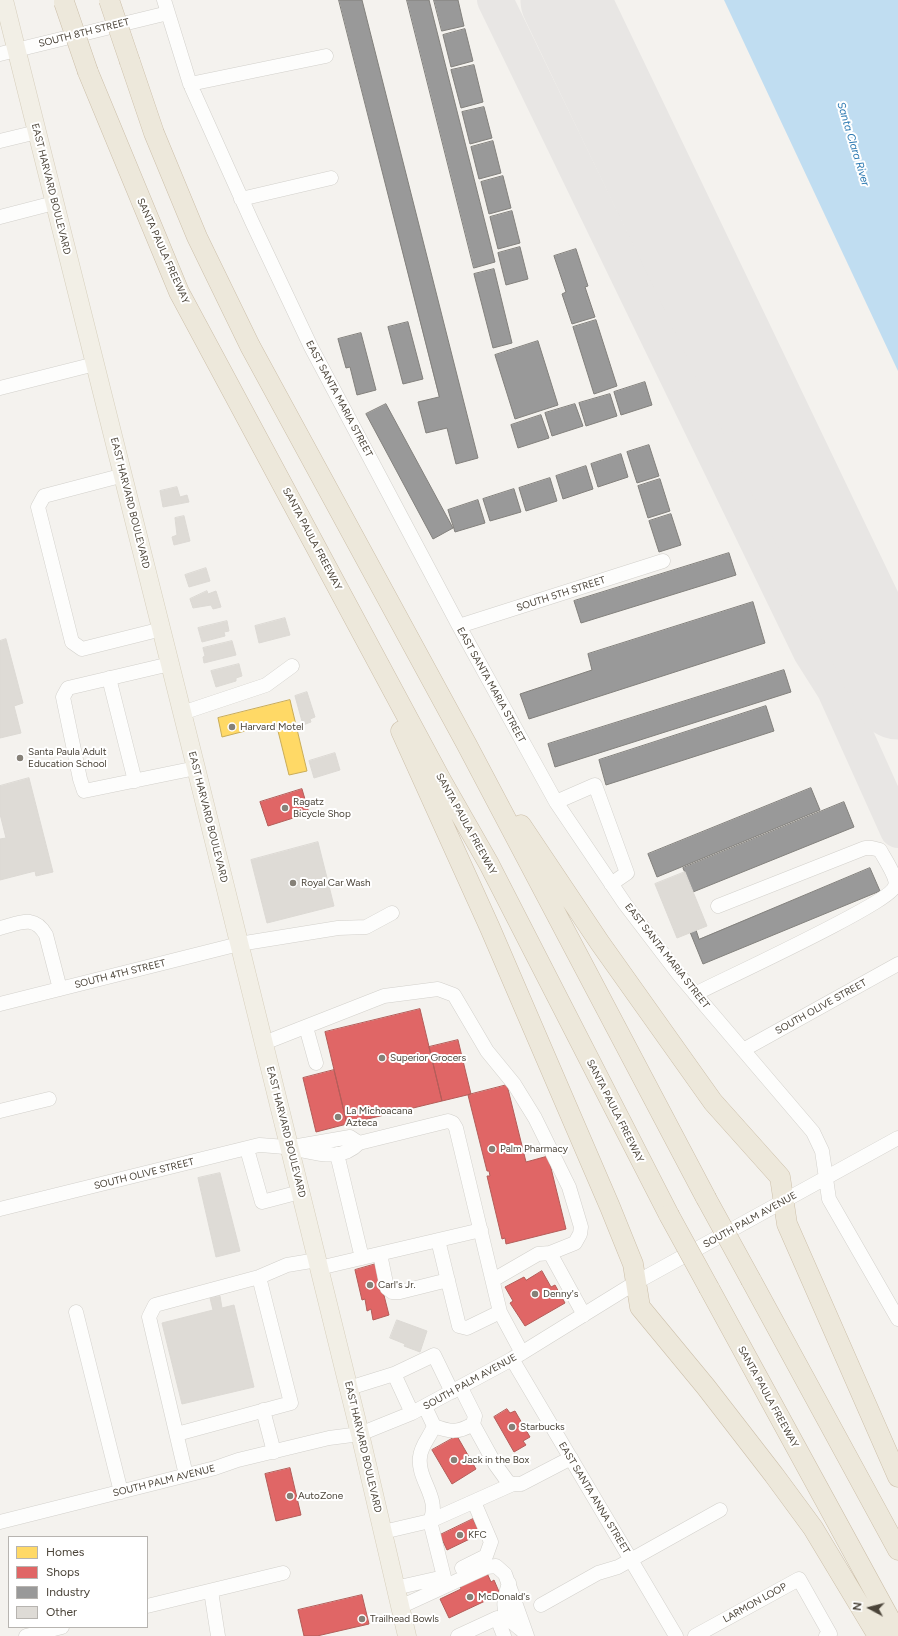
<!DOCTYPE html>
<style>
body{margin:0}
#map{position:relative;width:898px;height:1636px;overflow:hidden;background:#f4f2ee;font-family:Figtree,sans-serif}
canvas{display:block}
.legend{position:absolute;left:8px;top:1536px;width:140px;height:92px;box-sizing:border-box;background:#fff;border:1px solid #b7b4b0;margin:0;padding:5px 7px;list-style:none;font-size:12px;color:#4b4439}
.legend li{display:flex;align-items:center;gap:8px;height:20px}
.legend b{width:20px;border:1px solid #b7b4b0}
.north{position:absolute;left:850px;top:1588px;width:40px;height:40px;-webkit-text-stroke:3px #fff;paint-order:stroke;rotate:277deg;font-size:11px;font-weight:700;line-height:16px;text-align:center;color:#4b4439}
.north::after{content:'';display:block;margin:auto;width:14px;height:18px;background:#4b4439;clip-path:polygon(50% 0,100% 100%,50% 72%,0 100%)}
</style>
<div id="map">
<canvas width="898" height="1636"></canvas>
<ul class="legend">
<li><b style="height:11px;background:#ffd966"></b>Homes</li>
<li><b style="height:11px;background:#e06666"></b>Shops</li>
<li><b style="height:11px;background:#999"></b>Industry</li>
<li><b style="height:11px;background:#dedbd6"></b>Other</li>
</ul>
<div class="north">N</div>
</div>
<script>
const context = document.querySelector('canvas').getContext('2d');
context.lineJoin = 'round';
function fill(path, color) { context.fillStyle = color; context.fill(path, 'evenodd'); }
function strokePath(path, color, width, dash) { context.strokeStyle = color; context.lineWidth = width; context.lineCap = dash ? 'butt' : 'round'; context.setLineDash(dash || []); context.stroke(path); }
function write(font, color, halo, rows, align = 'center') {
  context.font = font + ' Figtree,sans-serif'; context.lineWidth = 4; context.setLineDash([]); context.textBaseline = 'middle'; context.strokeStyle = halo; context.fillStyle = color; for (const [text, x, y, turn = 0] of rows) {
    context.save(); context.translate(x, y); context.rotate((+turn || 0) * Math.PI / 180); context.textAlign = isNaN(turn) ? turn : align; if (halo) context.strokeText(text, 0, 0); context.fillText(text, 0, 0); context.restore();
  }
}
const water = new Path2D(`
 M724 0H898V371Z`);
const homes = new Path2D(`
 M290 700 307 771 289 775 276 723 222 737 218 718Z`);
const shops = new Path2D(`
 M302 789 309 813 268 826 260 802Z
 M420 1009 442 1101 347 1124 325 1032Z
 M458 1040 471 1094 442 1101 429 1047Z
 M334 1070 347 1124 316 1132 303 1078Z
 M507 1085 526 1162 548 1156 566 1229 506 1244 505 1238 502 1239 487 1176H490L489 1171H487L468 1095Z
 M376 1264 389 1315 373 1320 371 1309 367 1311 365 1299 362 1300 355 1270Z
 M542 1271 551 1287 555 1285 565 1303 525 1326 510 1303 513 1301 505 1287 524 1277 526 1280Z
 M507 1409 510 1413 515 1411 530 1437 523 1441 526 1445 514 1452 494 1417Z
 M457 1436 476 1469 452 1484 432 1450Z
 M290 1468 301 1515 276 1521 265 1474Z
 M473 1519 480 1534 447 1550 440 1535Z
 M487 1573 491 1582 494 1580 500 1594 449 1618 440 1599 461 1589 460 1586Z
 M362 1595 369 1624 317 1636H304L298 1610Z`);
const industry = new Path2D(`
 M339 0H362L478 458 456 464 447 428 426 433 418 402 439 397Z
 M407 0H429L495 262 474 268Z
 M434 0H458L464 26 442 31Z
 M465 29 473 61 451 67 443 35Z
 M474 65 483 102 461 108 451 70Z
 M484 107 492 138 470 144 462 112Z
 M493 141 501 173 479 179 471 147Z
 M503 176 511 208 489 214 481 182Z
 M512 211 520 243 498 249 490 217Z
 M520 247 528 279 506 285 498 253Z
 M576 249 588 286 585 287 595 317 572 324 562 294 566 292 554 256Z
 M494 269 512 343 493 348 474 274Z
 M596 320 617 386 594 394 573 327Z
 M408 322 423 379 403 384 388 327Z
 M361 333 376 390 357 395 350 367 346 368 338 339Z
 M538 341 558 405 515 419 495 355Z
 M645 382 652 405 621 415 614 392Z
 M610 394 617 416 586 426 579 403Z
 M386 404 453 528 433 539 366 414Z
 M575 404 583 426 552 436 545 413Z
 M541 415 549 438 518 448 511 425Z
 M649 445 659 476 637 483 627 452Z
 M621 454 628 477 598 487 591 464Z
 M586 466 593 489 563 499 556 476Z
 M550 478 557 501 526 511 519 488Z
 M660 479 670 511 648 518 638 486Z
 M514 489 521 512 490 521 483 499Z
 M478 500 485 523 455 532 448 510Z
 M671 514 681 545 659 552 649 521Z
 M729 553 736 575 581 623 574 601Z
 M753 602 765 643 529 719 520 694 592 670 588 654Z
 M784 670 791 692 555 767 548 744Z
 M766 706 774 731 606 785 599 760Z
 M811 788 820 810 657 877 648 854Z
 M844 802 854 827 693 892 683 868Z
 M870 868 880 891 703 964 690 932 696 930 699 939Z`);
const taxiway = new Path2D(`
 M495 0 811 652 835 690 898 830`);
const runway = new Path2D(`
 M565 0 898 695`);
const building = new Path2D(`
 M177 487 180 497 187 495 189 502 163 507 160 491Z
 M184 516 190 541 174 545 172 537 177 535 175 518Z
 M206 568 210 581 189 587 185 575Z
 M207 591 208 594 216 591 221 607 213 609 211 605 193 608 190 599Z
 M285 618 290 635 259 643 255 626Z
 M227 621 229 631 224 632 225 636 202 642 198 628Z
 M6 639 23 703 14 706 21 733 0 738V641Z
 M232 641 236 655 204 663 203 657 205 656 203 648Z
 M239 664 242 676 236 678V681L216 687 211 671Z
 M307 692 315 717 310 719 311 722 303 725 295 696Z
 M335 753 340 770 314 778 309 761Z
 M29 778 53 872 36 876 35 871 0 880V839L6 838 0 814V786Z
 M318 842 334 906 267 923 251 860Z
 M685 872 707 926 677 938 655 884Z
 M220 1173 240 1251 216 1257 198 1178Z
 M220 1296 222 1308 234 1305 254 1387 182 1404 162 1323 213 1310 210 1298Z
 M397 1320 427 1331 420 1352 404 1346 405 1344 390 1338Z`);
const minor = new Path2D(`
 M164 0 190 84 252 222 311 347 459 626 556 802 625 904 680 976 813 1132 822 1151 829 1199 898 1319
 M0 54 168 13
 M190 84 326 56
 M0 141 37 132
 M241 199 331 178
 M0 217 54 203
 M0 388 95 364
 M124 475 44 496 38 507 72 642 82 649 162 629
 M459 626 663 561
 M170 664 68 688 63 697 80 779 84 791 196 768
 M109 678 135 781
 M182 713 266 685 292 666
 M556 802 595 785 627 873 611 884
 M0 928C20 923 34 914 46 935L60 989
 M695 994C722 980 890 903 895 886 898 878 884 858 880 850L872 848H865L718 906
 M0 1004 239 944 338 928 366 927 392 913
 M306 1027 316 1063
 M264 1043 384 996 438 989 454 995 487 1051 514 1084 535 1118 569 1187 581 1227 580 1234 575 1243 550 1253 538 1254 493 1280
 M743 1050 898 964
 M0 1111 49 1099
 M298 1146 350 1137 359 1143
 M247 1149 262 1202 300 1192
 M337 1154 362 1258
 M0 1209 259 1145C270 1146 280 1146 291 1148 314 1152 340 1163 359 1143L448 1121 453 1123 456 1128 500 1312 522 1353
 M438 1240 459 1326 467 1328 500 1312
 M550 1253 584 1315
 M380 1254 387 1288 392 1292H400L448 1280
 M319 1268 481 1230
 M76 1312 121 1492
 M512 1359 676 1636
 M394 1374 412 1413
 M349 1388 394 1374 434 1355 452 1392
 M461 1388 475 1416 473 1424 495 1464 508 1482 513 1484H521L571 1458
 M263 1410 274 1452
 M434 1426C450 1432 458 1433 473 1424
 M177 1434 291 1403 259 1277
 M186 1475 149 1317 155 1305 259 1277 287 1265 317 1260
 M0 1522 215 1468 238 1460 329 1438 360 1434 412 1413 512 1359 635 1283 898 1138
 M383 1532 430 1521C441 1498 417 1480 420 1457 421 1445 430 1437 434 1426L425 1407
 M462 1568 486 1556 491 1542 474 1502
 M509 1583C505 1596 500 1611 511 1621 516 1626 521 1629 526 1634
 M395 1588 444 1577 430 1521 513 1484
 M211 1591 218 1636
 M541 1605 598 1573 618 1567 720 1510
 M147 1606 283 1573
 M400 1607 487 1567 496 1566 505 1574 527 1636
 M26 1636 62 1627
 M458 1636 497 1618 504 1636
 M695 1636 799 1579 830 1634 826 1636`);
const major = new Path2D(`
 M4 0 196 768 360 1434 407 1636`);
const highway = new Path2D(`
 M130 62 154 133 197 237 250 346 467 745 706 1198
 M88 72 179 292 441 780 489 864 669 1215
 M401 731 490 928 610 1207 633 1264 640 1307 706 1387 774 1475 813 1528 878 1636
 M521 825 600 943 713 1102 780 1177 787 1224 898 1477
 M751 1280 898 1550
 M709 1288 898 1634`);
const highwayBridge = new Path2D(`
 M109 0 130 62
 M64 2 88 72
 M706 1198 751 1280
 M669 1215 709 1288`);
const markers = [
 [232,727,4,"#868178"],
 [20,758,4,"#868178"],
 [285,808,4,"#868178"],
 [293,883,4,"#868178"],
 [382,1058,4,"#868178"],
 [338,1117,4,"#868178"],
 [492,1149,4,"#868178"],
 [370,1285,4,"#868178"],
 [535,1294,4,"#868178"],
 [512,1427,4,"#868178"],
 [454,1460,4,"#868178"],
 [290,1496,4,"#868178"],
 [460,1535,4,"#868178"],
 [470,1597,4,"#868178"],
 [362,1619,4,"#868178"]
];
const streetNames = [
 ["SOUTH 8TH STREET",84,33,-14],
 ["EAST HARVARD BOULEVARD",51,189,76],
 ["SANTA PAULA FREEWAY",163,251,66],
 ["EAST SANTA MARIA STREET",339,399,62],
 ["EAST HARVARD BOULEVARD",130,503,76],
 ["SANTA PAULA FREEWAY",312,539,62],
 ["SOUTH 5TH STREET",561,594,-18],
 ["EAST SANTA MARIA STREET",491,685,61],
 ["EAST HARVARD BOULEVARD",208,817,76],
 ["SANTA PAULA FREEWAY",466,824,61],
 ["EAST SANTA MARIA STREET",667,956,52],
 ["SOUTH 4TH STREET",120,974,-14],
 ["SOUTH OLIVE STREET",821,1007,-29],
 ["SANTA PAULA FREEWAY",615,1111,63],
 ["EAST HARVARD BOULEVARD",286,1132,76],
 ["SOUTH OLIVE STREET",144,1174,-14],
 ["SOUTH PALM AVENUE",750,1220,-29],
 ["SOUTH PALM AVENUE",470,1382,-29],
 ["SANTA PAULA FREEWAY",768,1397,61],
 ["EAST HARVARD BOULEVARD",363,1447,77],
 ["SOUTH PALM AVENUE",164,1481,-14],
 ["EAST SANTA ANNA STREET",594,1498,59],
 ["LARMON LOOP",755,1603,-29]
];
const poiNames = [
 ["Harvard Motel",240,727],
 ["Santa Paula Adult",28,752],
 ["Education School",28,764],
 ["Ragatz",293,802],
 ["Bicycle Shop",293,814],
 ["Royal Car Wash",301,883],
 ["Superior Grocers",390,1058],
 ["La Michoacana",346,1111],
 ["Azteca",346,1123],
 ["Palm Pharmacy",500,1149],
 ["Carl's Jr.",378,1285],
 ["Denny's",543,1294],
 ["Starbucks",520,1427],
 ["Jack in the Box",462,1460],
 ["AutoZone",298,1496],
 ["KFC",468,1535],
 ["McDonald's",478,1597],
 ["Trailhead Bowls",370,1619]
];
const waterNames = [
 ["Santa Clara River",853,144,73]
];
fill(water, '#c0ddf1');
fill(homes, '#ffd966');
strokePath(homes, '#c9ac58', 1);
fill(shops, '#e06666');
strokePath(shops, '#b35c58', 1);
fill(industry, '#999');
strokePath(industry, '#82807c', 1);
strokePath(taxiway, '#e8e6e4', 36);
strokePath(runway, '#e8e6e4', 89);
fill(building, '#dedbd6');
strokePath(building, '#dcd9d4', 1);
strokePath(minor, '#d2d0cb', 15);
strokePath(major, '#d6cebb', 19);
strokePath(highway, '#ccbfa9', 21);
strokePath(minor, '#fdfdfc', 14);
strokePath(major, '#f2efe6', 18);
strokePath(highway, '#ede8db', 20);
strokePath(highwayBridge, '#ccbfa9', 21, []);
strokePath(highwayBridge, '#ede8db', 20);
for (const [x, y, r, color] of markers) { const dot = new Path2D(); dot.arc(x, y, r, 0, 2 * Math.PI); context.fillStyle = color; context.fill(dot); strokePath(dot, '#fff', 1.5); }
write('10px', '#4b4439', '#fff', streetNames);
write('10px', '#4b4439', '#fff', poiNames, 'left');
write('italic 11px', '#2e7ab2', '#fff', waterNames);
</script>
